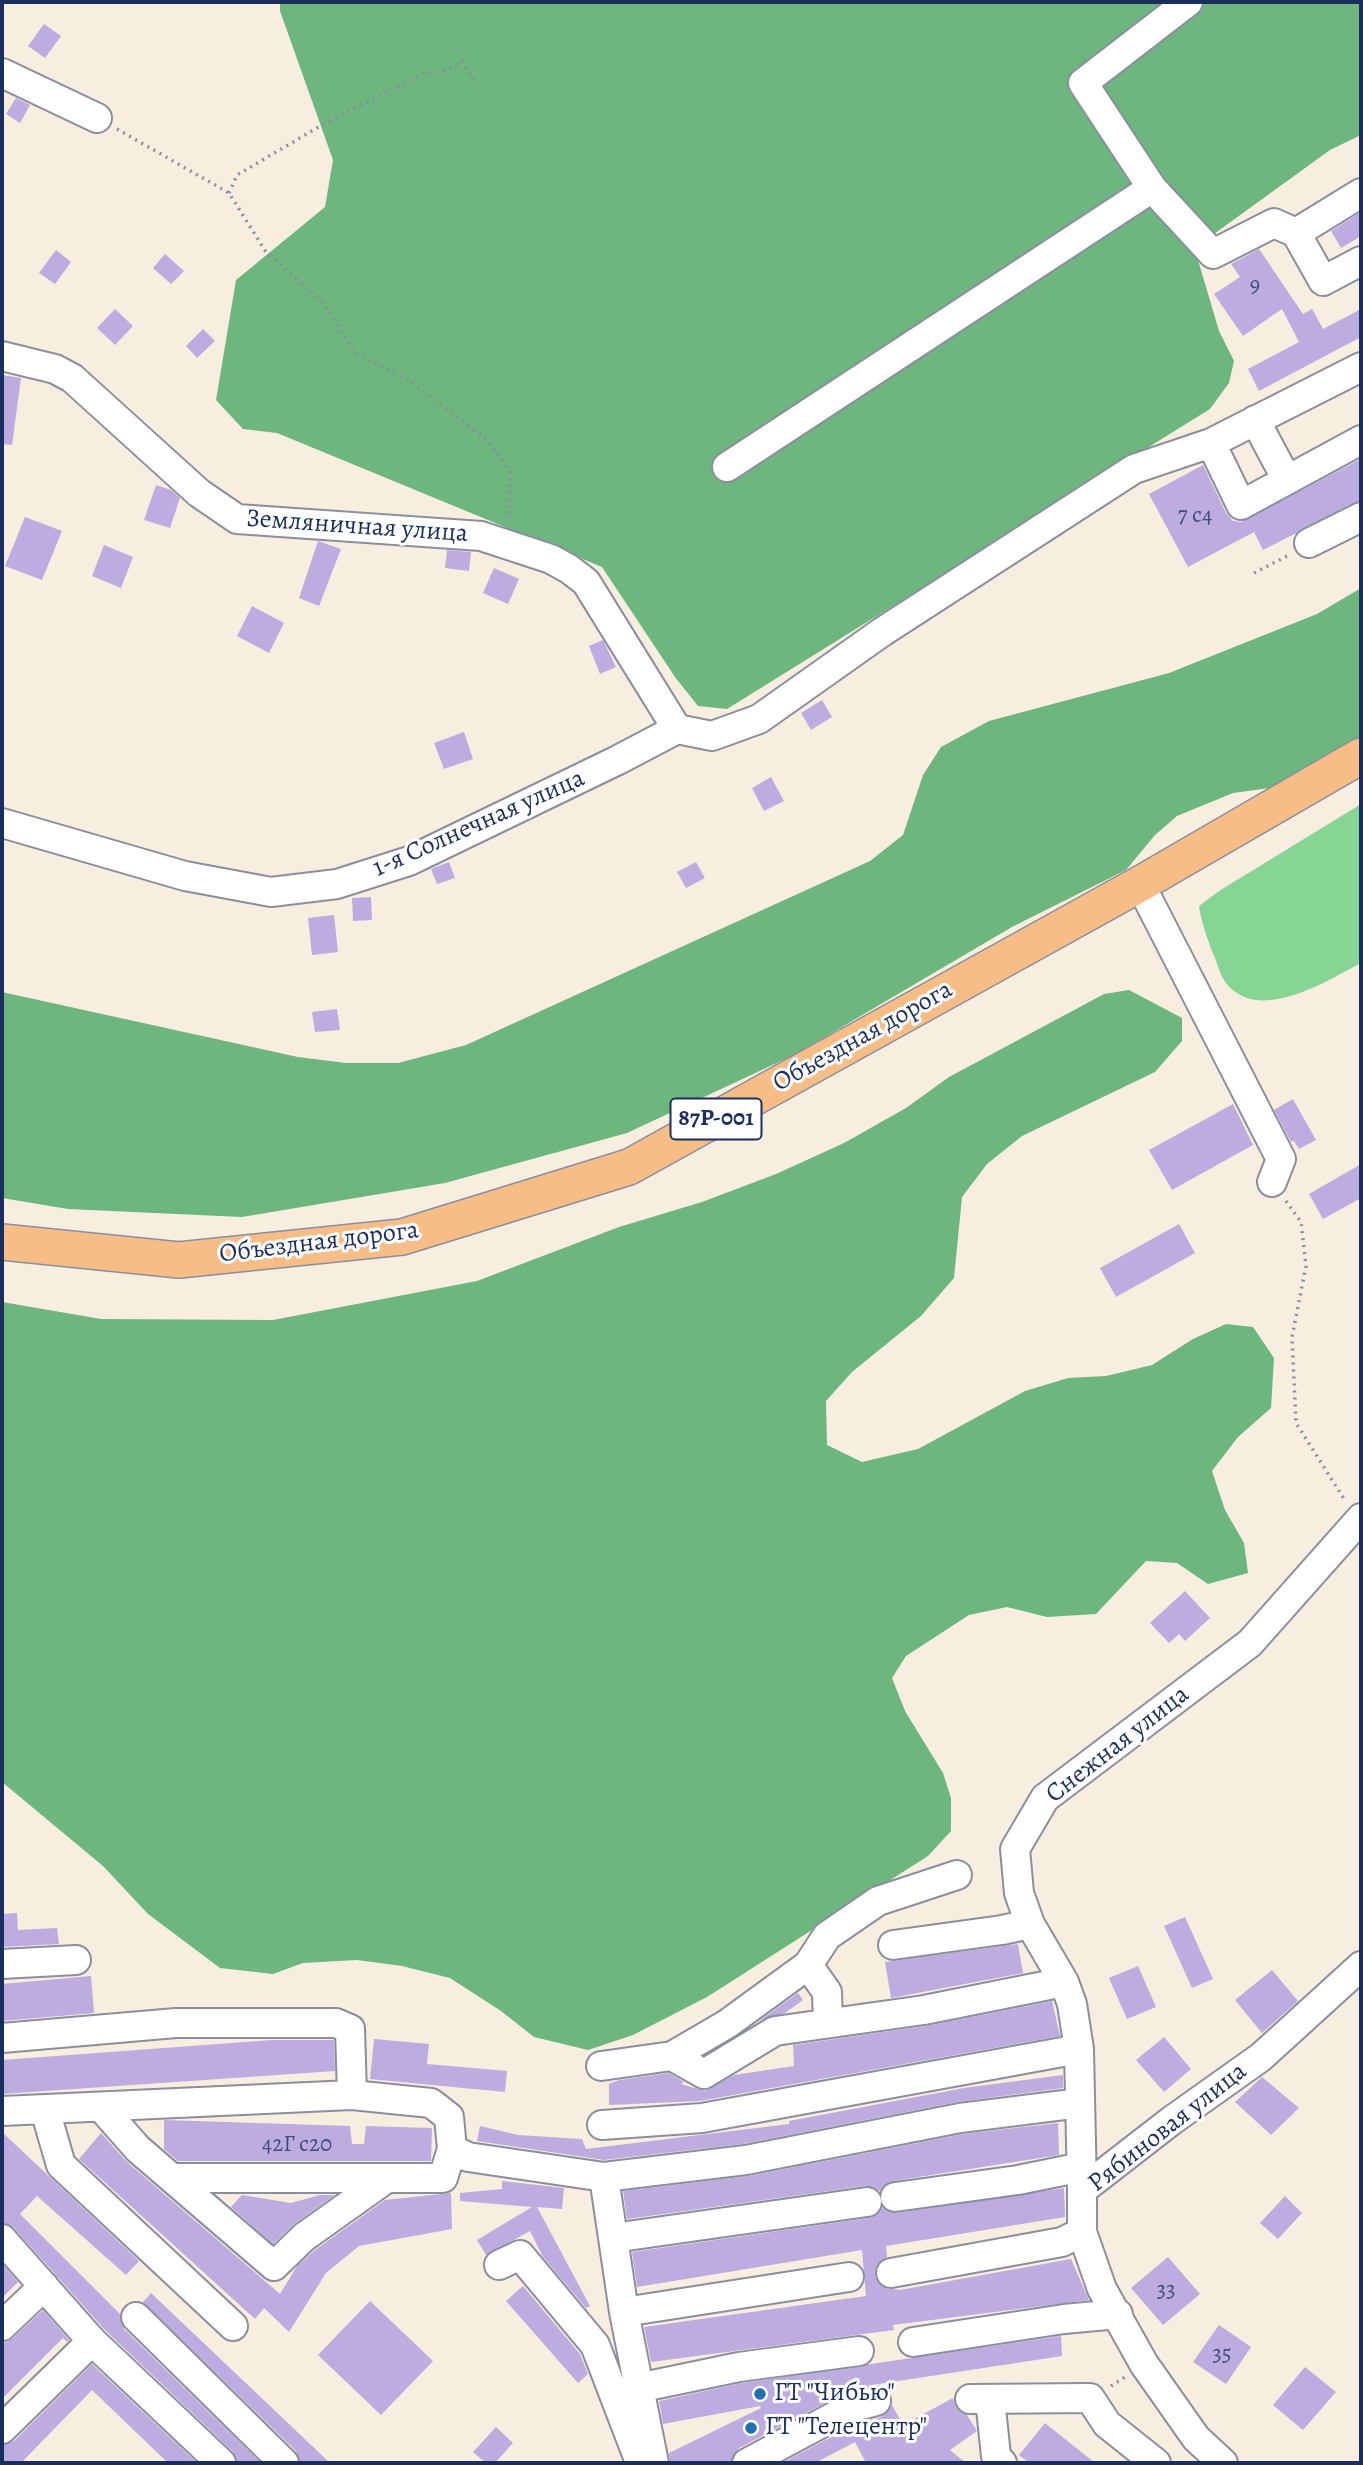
<!DOCTYPE html>
<meta charset="utf-8">
<style>
body{margin:0}
#map{position:relative;width:1363px;height:2465px;overflow:hidden;background:#f8eedf;font-family:Alegreya,serif}
canvas{display:block}
.frame{position:absolute;inset:0;border:4px solid #1b2f5e;pointer-events:none}
</style>
<div id="map">
<canvas width="1363" height="2465"></canvas>
<div class="frame"></div>
</div>
<script>
const context = document.querySelector('canvas').getContext('2d');
context.lineJoin = 'round';
function fill(path, color) { context.fillStyle = color; context.fill(path, 'evenodd'); }
function strokePath(path, color, width, dash) { context.strokeStyle = color; context.lineWidth = width; context.lineCap = dash ? 'butt' : 'round'; context.setLineDash(dash || []); context.stroke(path); }
function write(font, color, halo, rows, align = 'center') {
  context.font = font + ' Alegreya,serif'; context.lineWidth = 6; context.setLineDash([]); context.textBaseline = 'middle'; context.strokeStyle = halo; context.fillStyle = color; for (const [text, x, y, turn = 0] of rows) {
    context.save(); context.translate(x, y); context.rotate((+turn || 0) * Math.PI / 180); context.textAlign = isNaN(turn) ? turn : align; if (halo) context.strokeText(text, 0, 0); context.fillText(text, 0, 0); context.restore();
  }
}
const green = new Path2D(`
 M1361 804V963C1328 980 1259 1025 1226 983 1221 977 1218 966 1215 958 1208 941 1202 925 1199 906L1219 891Z`);
const forest = new Path2D(`
 M280 2H1361V135L1330 150 1207 239 1198 260 1219 331 1234 361 1229 383 1210 409 727 709 698 706 675 677 602 567 277 433 243 429 216 400 236 280 325 207 333 160 280 11Z
 M1361 588V739L1284 786 1233 793 1177 816 1155 835 1126 870 1012 927 796 1054 627 1133 445 1183 242 1217 68 1209 2 1198V992L298 1057 346 1063H398L466 1045 870 861 903 835 923 775 941 747 989 721 1169 673 1317 614Z
 M1129 990 1182 1018V1041L1155 1072 1022 1136 987 1164 962 1197 954 1278 921 1316 852 1372 826 1401 827 1445 862 1462 918 1449 1025 1391 1068 1378 1106 1376 1152 1365 1193 1339 1226 1324 1253 1327 1274 1358 1271 1408 1238 1437 1212 1471 1225 1510 1244 1543 1248 1573 1208 1584 1177 1563 1146 1561 1096 1614 1047 1617 1007 1607 969 1615 906 1656 892 1678 905 1711 943 1773 951 1798V1831L928 1856 707 1997 633 2035 588 2050 534 2037 501 2011 450 1978 402 1966 357 1960 303 1963 273 1974 220 1968 148 1914 103 1866 2 1782V1302L101 1319 273 1320 477 1281 619 1227 702 1202 776 1174 844 1143 906 1108 949 1077 1063 1016 1104 994Z`);
const building = new Path2D(`
 M44 24 61 36 45 58 28 46Z
 M16 98 30 105 20 123 6 114Z
 M1361 212V236L1341 248 1331 231Z
 M1259 249 1303 314 1312 309 1323 329 1361 309V337L1259 391 1248 369 1299 342 1282 309 1243 336 1214 294 1240 277 1231 264Z
 M56 250 71 262 55 284 39 273Z
 M165 254 184 271 171 284 153 268Z
 M115 309 133 326 115 345 97 328Z
 M203 329 215 341 197 358 186 346Z
 M2 375 21 378 12 445 2 444Z
 M1361 459V500L1263 550 1254 532 1188 567 1149 494 1203 465 1226 513 1233 521 1241 522Z
 M156 485 171 490 180 498 170 528 144 520Z
 M25 517 62 531 42 580 5 566Z
 M318 541 341 549 319 606 299 598Z
 M104 545 133 557 121 588 92 576Z
 M447 550 471 552 469 571 445 568Z
 M494 568 519 579 508 604 483 593Z
 M252 606 284 623 269 653 237 636Z
 M603 640 616 667 600 674 589 646Z
 M822 700 832 717 811 730 801 713Z
 M464 732 473 759 444 769 434 743Z
 M771 777 784 801 764 811 752 788Z
 M449 862 455 878 437 884 431 869Z
 M696 862 705 878 686 888 677 872Z
 M371 897 372 920 353 921 352 898Z
 M334 915 338 952 312 955 308 918Z
 M337 1009 340 1030 315 1032 312 1012Z
 M1293 1099 1316 1140 1299 1149 1294 1141 1291 1142 1274 1110Z
 M1233 1104 1253 1145 1172 1190 1149 1150Z
 M1361 1164V1198L1323 1219 1309 1194Z
 M1179 1224 1195 1253 1116 1297 1100 1268Z
 M1185 1591 1210 1618 1185 1641 1179 1634 1169 1643 1150 1623Z
 M17 1913 18 1930 57 1928 59 1944 2 1947V1914Z
 M1185 1917 1213 1979 1192 1988 1164 1926Z
 M1018 1944 1023 1973 891 1998 885 1962Z
 M1138 1966 1156 2007 1127 2019 1109 1978Z
 M1272 1970 1298 2001 1262 2033 1235 2000Z
 M91 1976 94 2013 2 2021V1984Z
 M798 1993 803 2000 785 2013 759 2021Z
 M1052 2001 1060 2036 700 2101 609 2105V2084L619 2080 669 2073 684 2082 681 2084 705 2091 734 2075 794 2066 793 2045 926 2026Z
 M1164 2037 1191 2069 1164 2092 1136 2060Z
 M374 2039 429 2044 427 2064 507 2071 505 2092 370 2079Z
 M272 2040H334L335 2071 2 2094V2060Z
 M1063 2075V2088L957 2102 743 2144 604 2160 477 2141 480 2126 518 2135 582 2139 586 2149 789 2124V2121L964 2088Z
 M1262 2077 1299 2108 1271 2135 1235 2102Z
 M164 2120 350 2126 352 2144H364L366 2126 432 2128 431 2161H178L164 2149Z
 M1058 2123 1059 2155 893 2181 880 2191 865 2186 627 2219 623 2191 749 2176 963 2134Z
 M2 2132 139 2261 126 2275 37 2196 20 2214 120 2314 124 2329 261 2463H237L232 2451 104 2329 14 2228 2 2223Z
 M101 2133 127 2162 280 2294 297 2266 315 2250 385 2200 451 2193 452 2229 359 2246 326 2273 289 2332 264 2308 255 2319 79 2159Z
 M502 2181 564 2188 562 2209 537 2207 590 2306 586 2308 543 2257 530 2231 486 2255 477 2240 532 2207 460 2201V2193L502 2189Z
 M1064 2188 1065 2217 886 2246 887 2257 876 2267 875 2277 885 2288 900 2290 1071 2259 1089 2300 893 2325 894 2330 651 2362 644 2327 866 2296 862 2250 637 2287 632 2252 869 2218 882 2208 897 2213Z
 M242 2195 291 2203 320 2195H335L294 2224 273 2244 231 2207Z
 M1285 2196 1302 2213 1278 2239 1260 2223Z
 M1168 2257 1200 2294 1163 2325 1131 2288Z
 M2 2264 18 2282 2 2298Z
 M523 2286 580 2354 588 2374 578 2383 506 2301Z
 M151 2293 330 2463H300L296 2451 143 2302Z
 M370 2301 433 2361 381 2415 318 2355Z
 M43 2310 69 2340 67 2342 63 2338 2 2399V2344L13 2338Z
 M1219 2325 1251 2347 1226 2384 1193 2362Z
 M1061 2336 1062 2356 872 2385 846 2392 739 2448 730 2463H670L669 2453 761 2408 760 2406 663 2424 659 2401 742 2383Z
 M92 2364 197 2463H168L92 2390 21 2463H2V2445L14 2441Z
 M1305 2367 1336 2392 1303 2430 1273 2405Z
 M953 2398 956 2408 967 2415 977 2431 950 2450 966 2463H866L855 2442 815 2463H782L856 2424 881 2417 892 2405 903 2425Z
 M1045 2423 1095 2463H1029L1019 2455Z
 M496 2427 513 2443 495 2463H486L473 2452Z`);
const path = new Path2D(`
 M117 129 229 193 266 252 324 303 355 353 410 381 487 440 510 470 509 521
 M229 193 237 175 322 125 422 74 448 70 462 61 477 85
 M1254 573 1289 555
 M1286 1201 1301 1222 1306 1266 1292 1337 1296 1423 1346 1502
 M1111 2386 1125 2377`);
const minor = new Path2D(`
 M1188 2 1083 83 1152 188 1213 254 1274 223 1296 233 1323 281 1361 261
 M2 73 97 118
 M1296 233 1361 193
 M2 356 55 369 72 378 199 493 237 519 481 536 551 559 569 569 586 582 677 729
 M1255 420 1287 480
 M1211 443 1241 505 1361 440
 M727 467 1152 188
 M1309 543 1361 517
 M2 823 185 876 271 892 337 884 409 861 618 760 677 729 712 736 759 719 882 632 1134 469 1211 443 1361 367
 M1140 884 1281 1159 1272 1182
 M893 1945 1002 1930 1030 1924
 M2 1964 76 1960
 M808 1965 827 1992 828 2023
 M2 2038 176 2023H336L350 2029 352 2095
 M672 2056 704 2074 775 2031 924 2010 1064 1982
 M601 2066 672 2056 727 2024 808 1965 827 1936 878 1901 957 1875
 M101 2107 138 2149 274 2266 304 2237 387 2178
 M45 2110 61 2165 233 2326
 M2 2111 352 2095 431 2103 449 2117 452 2149 443 2178H172
 M602 2125 702 2118 1079 2049
 M452 2149 468 2157 604 2177 746 2160 960 2118 1080 2103
 M604 2177 624 2312 654 2463
 M1082 2190 1079 2049 1072 2004 1064 1982 1030 1924 1019 1893 1015 1849 1045 1798 1250 1643 1361 1518
 M895 2197 1018 2180 1082 2167
 M613 2238 867 2202
 M2 2239 92 2341 221 2463
 M499 2265 520 2255 595 2345 638 2457
 M891 2273 1062 2242 1082 2232
 M624 2312 849 2277
 M136 2317 284 2463
 M2 2326 44 2286
 M913 2342 1064 2319 1118 2314
 M638 2388 739 2367 859 2351
 M970 2399 1090 2398 1107 2424 1156 2463
 M990 2399 996 2456 1002 2463
 M2 2429 92 2341
 M747 2463 850 2408 876 2401
 M1223 2463 1196 2438 1144 2364 1102 2289 1082 2232V2190L1171 2121 1261 2057 1361 1966`);
const major = new Path2D(`
 M2 1242 179 1260 402 1237 629 1167 1140 884 1361 756`);
const markers = [
 [760,2394,7,"#1f6fb2"],
 [751,2428,7,"#1f6fb2"]
];
const numberNames = [
 ["9",1255,286],
 ["7 с4",1195,516],
 ["42Г с20",297,2145],
 ["33",1166,2291],
 ["35",1222,2355]
];
const shields = [
 [716,1119,91]
];
const shieldNames = [
 ["87Р-001",716,1119]
];
const streetNames = [
 ["Земляничная улица",357,527,4],
 ["1-я Солнечная улица",479,824,-24],
 ["Объездная дорога",863,1037,-29],
 ["Объездная дорога",319,1243,-7],
 ["Снежная улица",1118,1745,-38],
 ["Рябиновая улица",1168,2128,-38]
];
const poiNames = [
 ["ГТ \"Чибью\"",774,2394],
 ["ГТ \"Телецентр\"",765,2428]
];
fill(green, '#87d594');
fill(forest, '#6db67e');
fill(building, '#bcacdf');
strokePath(minor, '#8a8e9e', 32);
strokePath(major, '#8a8e9e', 38);
strokePath(path, '#8a8e9e', 3.5, [2, 5]);
strokePath(minor, '#fff', 28);
strokePath(major, '#f6be86', 35);
for (const [x, y, r, color] of markers) { const dot = new Path2D(); dot.arc(x, y, r, 0, 2 * Math.PI); context.fillStyle = color; context.fill(dot); strokePath(dot, '#fff', 2.5); }
write('23px', '#434e7e', null, numberNames);
for (const [x, y, w] of shields) { const box = new Path2D(); box.roundRect(x - w / 2, y - 20.5, w, 41, 5); context.fillStyle = '#fff'; context.fill(box); strokePath(box, '#1b2f5e', 2); }
write('bold 24px', '#1b2f5e', null, shieldNames);
write('26px', '#1b2f5e', '#fff', streetNames);
write('26px', '#1b2f5e', '#fff', poiNames, 'left');
</script>
